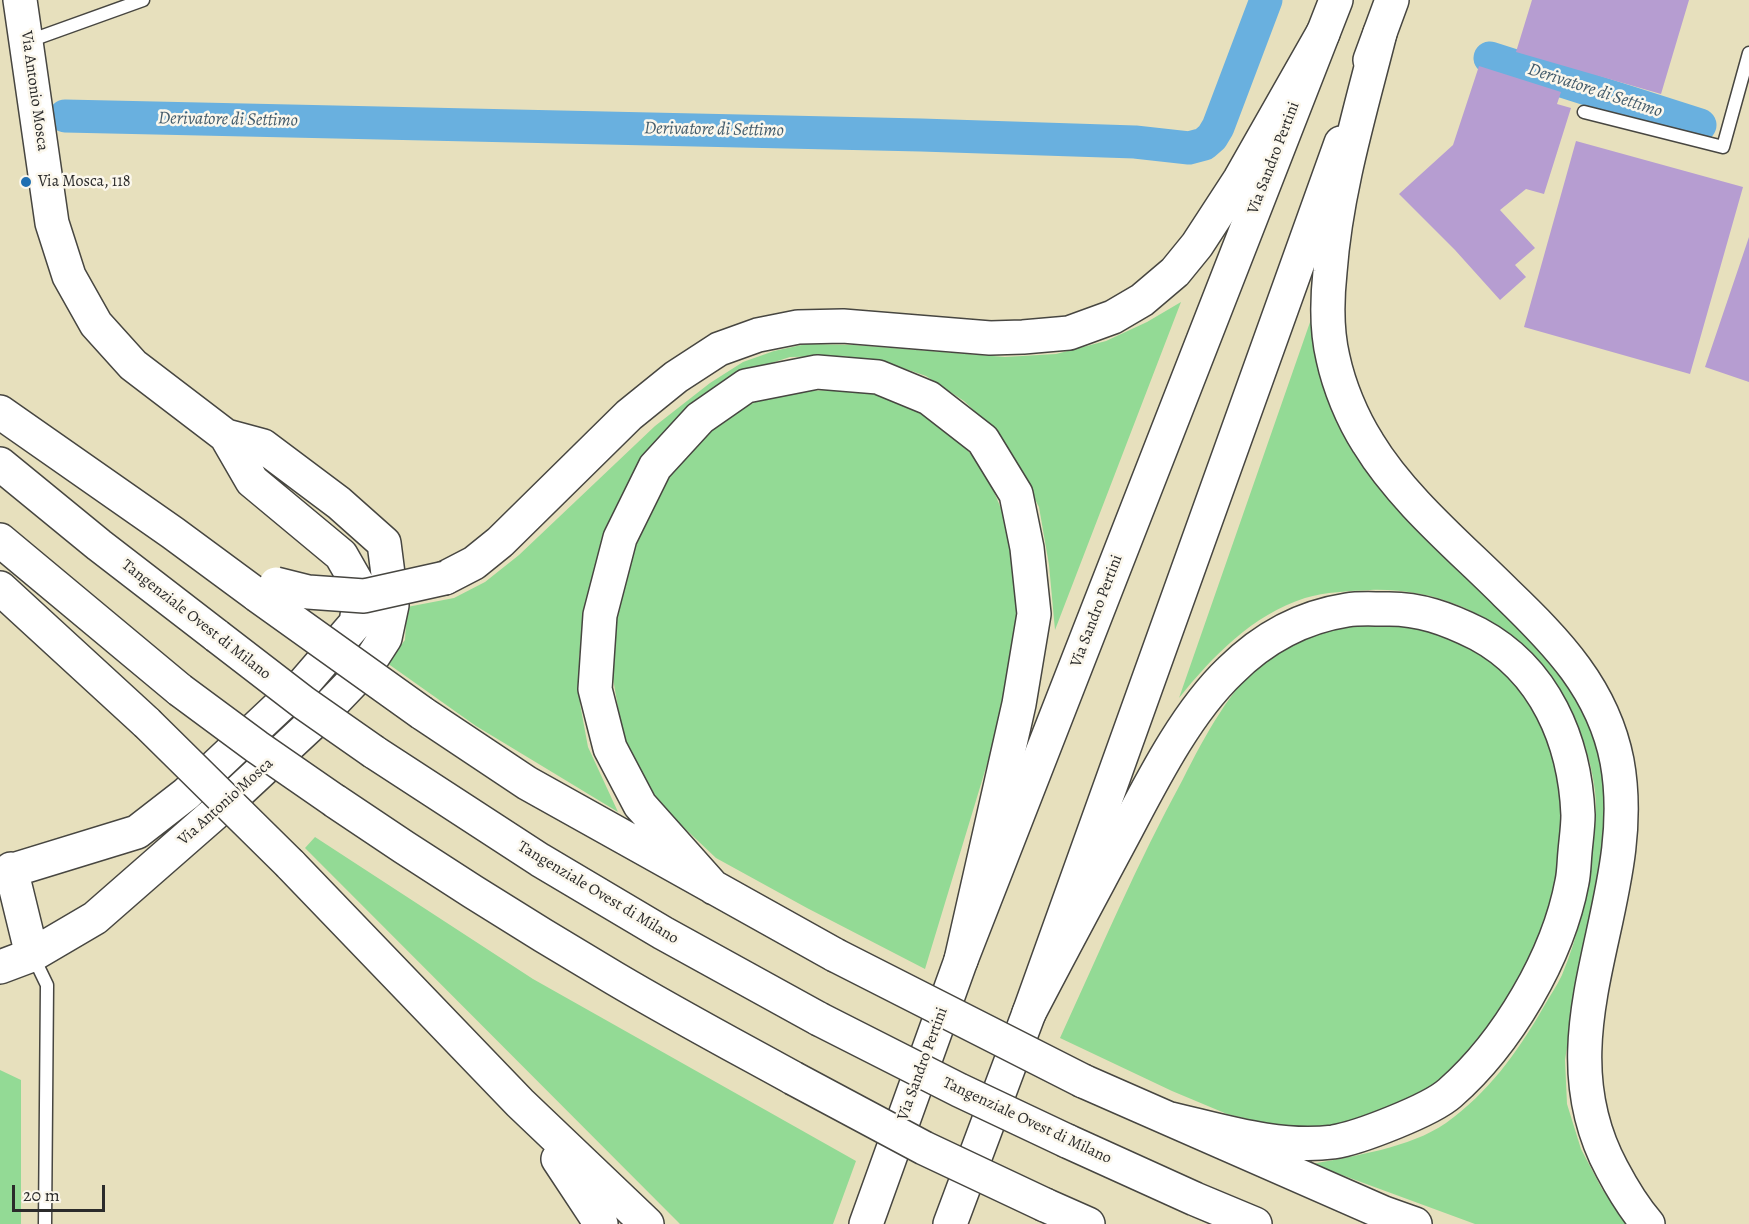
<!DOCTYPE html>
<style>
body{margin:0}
#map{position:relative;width:1749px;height:1224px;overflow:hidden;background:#e7e0bd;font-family:Alegreya,serif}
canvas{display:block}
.scale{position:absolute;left:12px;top:1185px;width:93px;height:27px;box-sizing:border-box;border:3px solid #2b2b2b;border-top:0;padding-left:8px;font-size:18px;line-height:21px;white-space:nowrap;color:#2b2b2b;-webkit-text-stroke:4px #fbf7ec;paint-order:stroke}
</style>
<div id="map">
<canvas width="1749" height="1224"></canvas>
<div class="scale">20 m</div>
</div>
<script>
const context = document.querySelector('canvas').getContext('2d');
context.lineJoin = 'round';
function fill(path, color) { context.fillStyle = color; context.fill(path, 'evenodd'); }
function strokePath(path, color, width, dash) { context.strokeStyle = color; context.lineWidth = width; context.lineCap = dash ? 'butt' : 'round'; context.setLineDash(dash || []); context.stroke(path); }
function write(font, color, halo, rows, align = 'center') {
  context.font = font + ' Alegreya,serif'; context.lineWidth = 5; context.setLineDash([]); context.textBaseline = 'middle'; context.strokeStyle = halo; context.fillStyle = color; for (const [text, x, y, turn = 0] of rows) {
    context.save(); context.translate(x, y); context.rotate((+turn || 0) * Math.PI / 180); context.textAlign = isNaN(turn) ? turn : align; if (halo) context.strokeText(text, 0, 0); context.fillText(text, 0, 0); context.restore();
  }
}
const green = new Path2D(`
 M1181 302 1055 630 1049 565 1039 507 1015 461 990 426 964 401 926 376 888 363 843 356 790 357 753 369 714 389 586 608 579 659 580 704 588 747 618 812 476 726 387 663 405 640 407 607 454 598 485 582 519 555 655 426 710 383 743 362 774 351 806 344 854 345 1005 357 1056 354 1106 341 1147 322Z
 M1316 305 1334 404 1530 634 1568 682 1595 730 1606 775 1607 825 1602 867 1576 989 1565 1060 1567 1104 1581 1149 1602 1189 1628 1224H1475L1312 1164C1353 1156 1410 1148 1446 1123 1488 1093 1517 1053 1543 1008 1549 997 1557 986 1562 975 1578 937 1587 896 1592 854 1595 832 1598 807 1594 784 1587 734 1561 687 1526 651 1486 609 1428 588 1370 590 1348 591 1326 592 1305 598 1252 615 1213 656 1179 698Z
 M840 390 883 395 920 411 953 434 985 470 1002 511 1015 549 1020 606 1014 675 925 969 807 908 716 858 677 821 647 786 623 738 613 678 616 619 628 566 648 516 669 476 697 441 734 413 759 400 799 391Z
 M1374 623 1414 624 1489 655 1518 684 1547 729 1561 775 1564 837 1556 893 1543 935 1521 982 1464 1065 1438 1083 1405 1102 1356 1120 1311 1129 1269 1124 1227 1114 1172 1091 1060 1038C1100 951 1137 863 1183 779 1206 734 1229 690 1268 656 1298 630 1336 627 1374 623Z
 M315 837 533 979 856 1161 833 1224H680L305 848Z
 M0 1070 21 1080V1224H0Z`);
const canal = new Path2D(`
 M1490 58 1700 125
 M65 116 921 135 1135 142 1189 148 1204 144 1212 137 1218 127 1266 0`);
const building = new Path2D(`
 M1532 0H1689L1661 94 1516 52Z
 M1479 66 1561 92 1557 104 1571 108 1544 194 1526 189 1500 210 1535 248 1515 265 1526 277 1500 300 1455 250 1399 194 1453 145Z
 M1576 141 1743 187 1690 374 1524 327Z
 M1749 237V382L1705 367Z`);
const lane = new Path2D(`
 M29 41 143 0
 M1584 112 1723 147 1749 53
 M33 956 47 985 45 1224`);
const secondary = new Path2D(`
 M1370 60 1392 0
 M11 869 32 955
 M0 874 137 832 186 794 305 682 356 623 361 590 341 555 252 481 226 436
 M0 967 32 955 95 918 231 799 318 718 365 669 385 638 392 605 384 543 339 503 263 446 226 436 133 365 96 324 69 276 52 223 20 0
 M866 1224 961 960 1336 0
 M950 1224 1029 1013 1341 143`);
const highway = new Path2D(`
 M1380 33C1360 112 1336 191 1330 272 1327 300 1326 329 1333 358 1339 386 1352 418 1368 443 1402 499 1460 547 1506 593 1557 642 1603 689 1617 761 1643 902 1537 1030 1612 1169 1622 1188 1634 1208 1648 1224
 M0 412 173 533 257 595
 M0 464 99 545 217 636
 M0 540 180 690
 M445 578 474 563 500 542 629 415 676 377 719 349 758 335 798 327 843 326 990 338 1023 337 1069 333 1113 317 1142 300 1175 272 1197 245 1240 179 1323 33
 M0 588 147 723
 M422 713 527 783 835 955
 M374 752 540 860 663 933 819 1019
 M335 801C426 863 519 922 614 978 673 1013 733 1045 793 1078
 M290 864 520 1103 647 1224
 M714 888 640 805 610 748 595 689 600 615 620 538 655 467 700 418 746 386 817 372 878 377 929 398 983 440 1016 494 1027 548 1034 614 1019 704 961 960
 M1029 1013C1060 953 1092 894 1124 834 1152 781 1186 713 1230 671 1262 639 1302 617 1347 610 1359 608 1373 609 1385 609 1419 608 1448 619 1478 634 1545 670 1575 741 1578 815 1578 827 1576 840 1575 852 1574 862 1574 873 1572 882 1558 957 1507 1043 1450 1093 1431 1110 1359 1138 1333 1142 1279 1149 1223 1131 1171 1119
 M1083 1081 1384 1213 1415 1224
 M1067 1141 1195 1199 1255 1224
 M558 1159 601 1224
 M1045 1205 1088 1224`);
const highwayBridge = new Path2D(`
 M276 584 308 592 364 596 445 578
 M257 595 422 713
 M217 636 304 703 374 752
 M180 690 257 747 335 801
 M147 723 290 864
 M835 955 1083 1081
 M819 1019 959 1090 1067 1141
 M793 1078 924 1148 1045 1205`);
const markers = [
 [26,182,6,"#1f6fb2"]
];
const streetNames = [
 ["Via Antonio Mosca",34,91,82],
 ["Via Sandro Pertini",1274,158,-69],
 ["Via Sandro Pertini",1097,611,-69],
 ["Tangenziale Ovest di Milano",196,620,38],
 ["Via Antonio Mosca",226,802,-42],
 ["Tangenziale Ovest di Milano",598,893,31],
 ["Via Sandro Pertini",923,1064,-70],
 ["Tangenziale Ovest di Milano",1027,1121,25]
];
const poiNames = [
 ["Via Mosca, 118",38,182]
];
const waterNames = [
 ["Derivatore di Settimo",1595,91,18],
 ["Derivatore di Settimo",228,120,1],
 ["Derivatore di Settimo",714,130,1]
];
fill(green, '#93da95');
strokePath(canal, '#69b0df', 33);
fill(building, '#b69dd1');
strokePath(lane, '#474641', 15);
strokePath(secondary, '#474641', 36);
strokePath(highway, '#474641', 36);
strokePath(lane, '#fff', 12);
strokePath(secondary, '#fff', 33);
strokePath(highway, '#fff', 33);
strokePath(highwayBridge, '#474641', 36, []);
strokePath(highwayBridge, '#fff', 33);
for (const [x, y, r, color] of markers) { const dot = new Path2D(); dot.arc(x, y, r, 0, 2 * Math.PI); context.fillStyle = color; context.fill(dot); strokePath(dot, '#fbf7ec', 2); }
write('16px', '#2b2b2b', '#fbf7ec', streetNames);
write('16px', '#2b2b2b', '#fbf7ec', poiNames, 'left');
write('italic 18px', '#415a6a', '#fbf7ec', waterNames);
</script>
